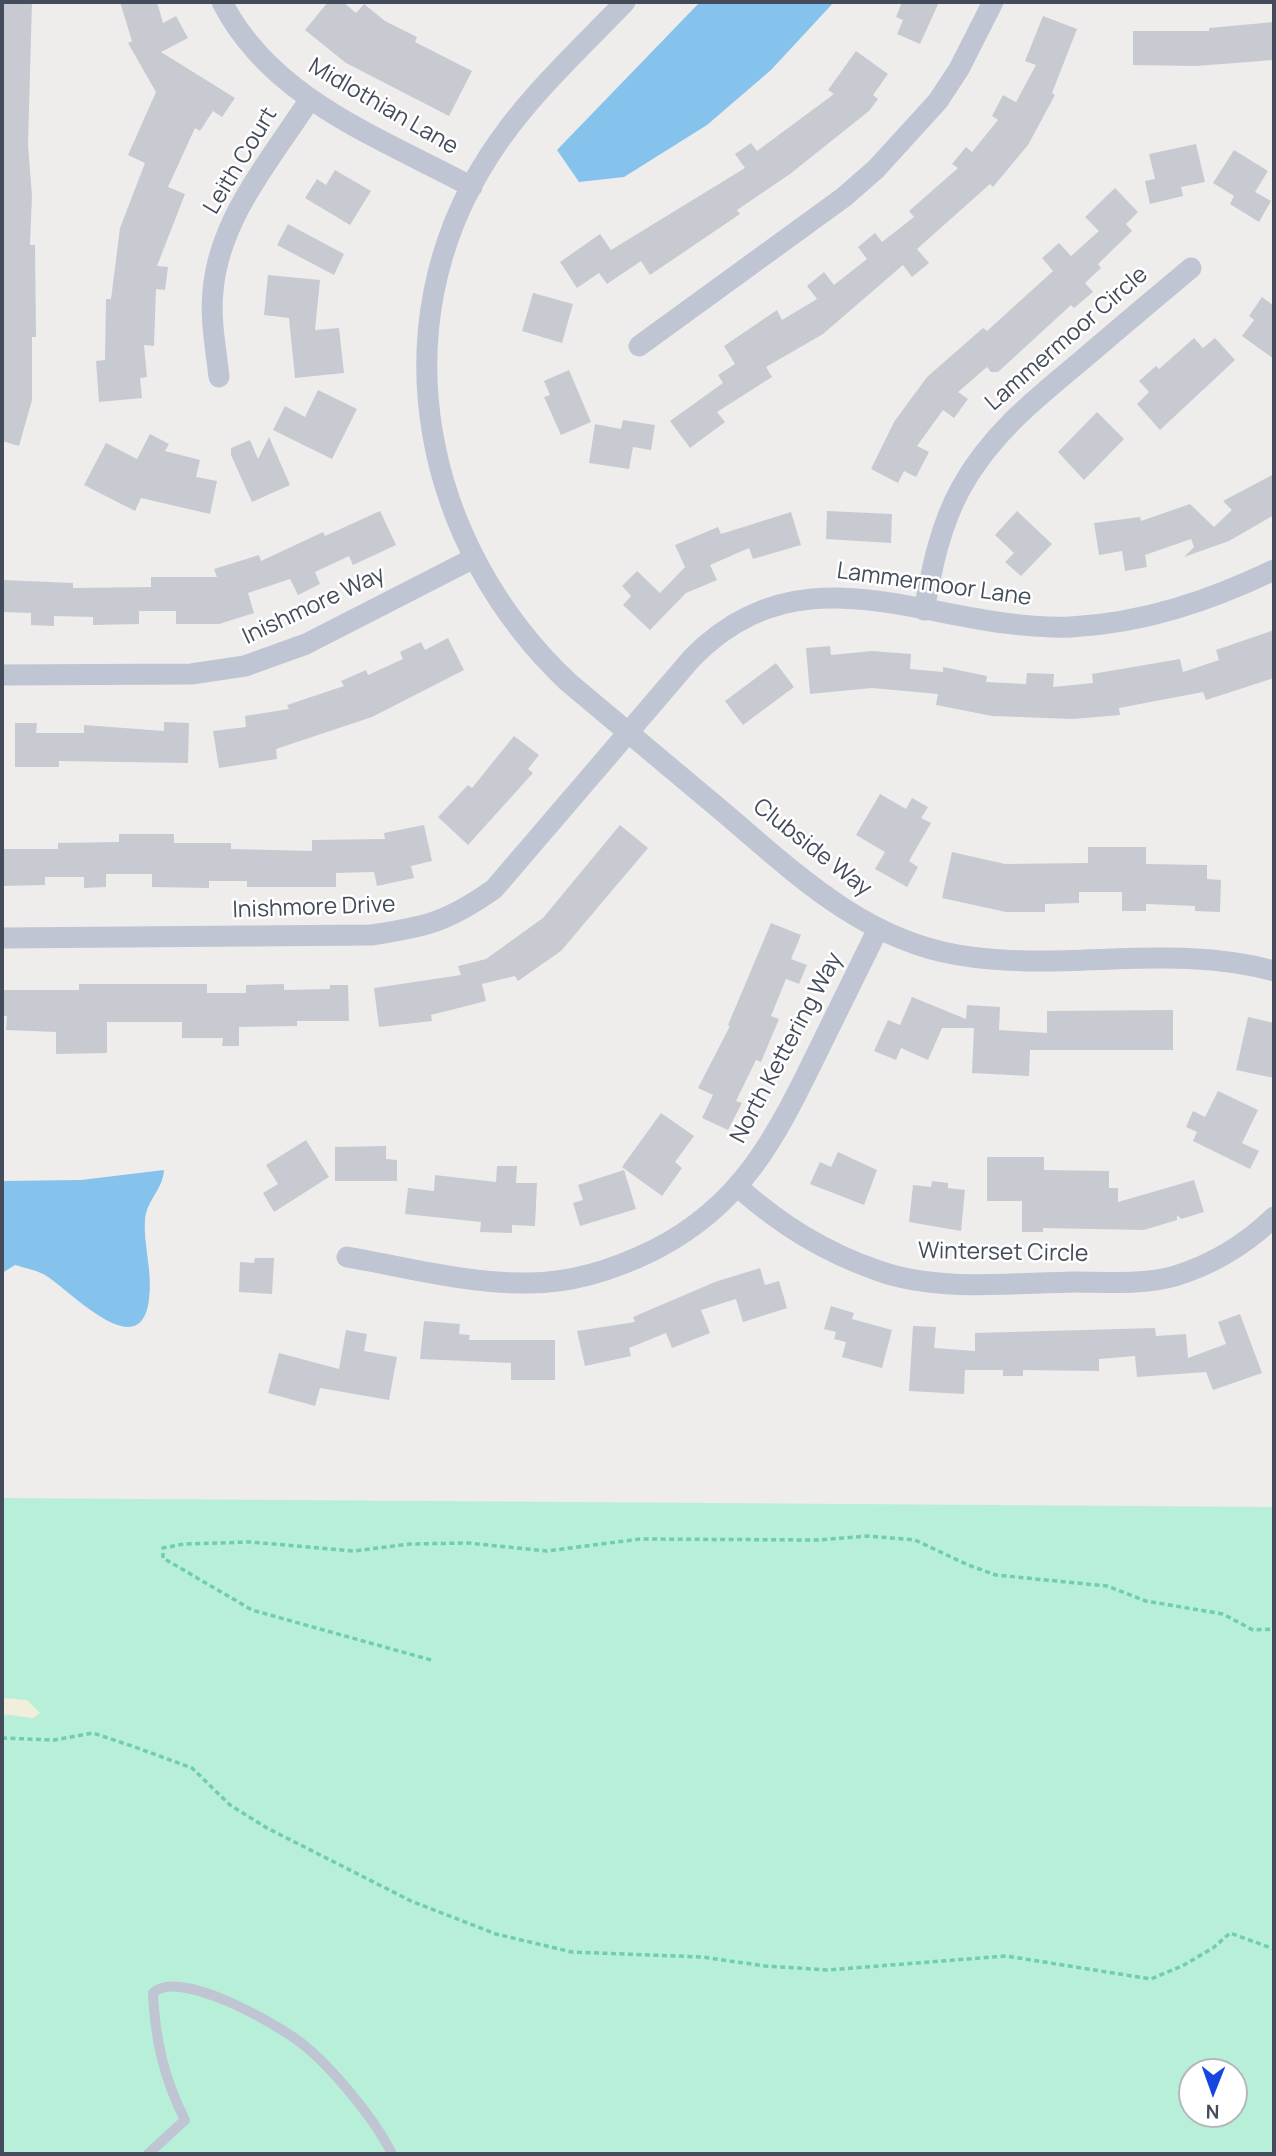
<!DOCTYPE html>
<style>
body{margin:0}
#map{position:relative;width:1276px;height:2156px;overflow:hidden;background:#efecec;font-family:Manrope,sans-serif}
canvas{display:block}
.frame{position:absolute;inset:0;border:4px solid #444b5a;pointer-events:none}
.north{position:absolute;left:1178px;top:2058px;width:70px;height:70px;box-sizing:border-box;background:#fff;border:2px solid #b4b7bd;border-radius:50%;rotate:181deg;font-size:19px;font-weight:700;line-height:28px;text-align:center;color:#444b5a}
.north::after{content:'';display:block;margin:auto;width:24px;height:32px;background:#1645df;clip-path:polygon(50% 0,100% 100%,50% 72%,0 100%)}
</style>
<div id="map">
<canvas width="1276" height="2156"></canvas>
<div class="frame"></div>
<div class="north">N</div>
</div>
<script>
const context = document.querySelector('canvas').getContext('2d');
context.lineJoin = 'round';
function fill(path, color) { context.fillStyle = color; context.fill(path, 'evenodd'); }
function strokePath(path, color, width, dash) { context.strokeStyle = color; context.lineWidth = width; context.lineCap = dash ? 'butt' : 'round'; context.setLineDash(dash || []); context.stroke(path); }
function write(font, color, halo, rows, align = 'center') {
  context.font = font + ' Manrope,sans-serif'; context.lineWidth = 5; context.setLineDash([]); context.textBaseline = 'middle'; context.strokeStyle = halo; context.fillStyle = color; for (const [text, x, y, turn = 0] of rows) {
    context.save(); context.translate(x, y); context.rotate((+turn || 0) * Math.PI / 180); context.textAlign = isNaN(turn) ? turn : align; if (halo) context.strokeText(text, 0, 0); context.fillText(text, 0, 0); context.restore();
  }
}
const green = new Path2D(`
 M2 1498 1274 1507V2154H2ZM1192 2072H1234V2114H1192Z`);
const sand = new Path2D(`
 M2 1698 27 1700 40 1713 33 1718 2 1714Z`);
const water = new Path2D(`
 M700 2H834L771 70 707 125 624 177 579 182 557 150Z
 M164 1170C163 1189 147 1200 145 1219 143 1245 153 1272 149 1299 141 1368 69 1289 45 1275 36 1270 25 1268 15 1265L2 1273V1181L81 1180Z`);
const building = new Path2D(`
 M2 2H32L28 145 32 196 30 245H35L36 337H32V400L19 446 2 441Z
 M120 2H157L163 23 176 16 188 38 161 52 235 98 222 117 213 111 200 131 195 128 168 187 185 194 157 266 168 267 165 290 156 289 154 346 144 345 147 377 140 378 142 398 99 402 96 361 105 360 106 299H111L120 228 145 163 128 155 156 92 128 43 132 41Z
 M328 2H343L356 13 364 4 385 21 417 37 415 42 472 71 449 116 346 63 305 30Z
 M902 2H939L920 44 897 34 903 20 896 17Z
 M1043 16 1077 29 1052 93 1055 95 1028 145 993 187 990 184 917 249 929 263 912 277 903 265 823 334 766 367 772 377 717 412 725 422 690 448 670 421 723 383 718 375 735 364 724 346 777 310 782 320 817 299 807 286 824 272 834 285 867 259 858 247 875 233 882 242 914 217 909 211 958 168 952 164 966 147 972 152 998 120 992 116 1003 95 1016 102 1036 65 1025 61Z
 M1274 22V60L1196 66 1133 65V31H1209V28Z
 M856 51 888 74 873 95 878 99 869 111 790 174 737 210 740 214 650 275 641 261 607 284 599 273 577 288 560 262 600 234 611 250 745 168 735 154 751 143 757 151 834 94 828 90Z
 M1196 144 1205 182 1181 187 1183 196 1150 204 1145 181 1155 179 1149 154Z
 M1234 150 1268 171 1255 192 1271 201 1259 222 1230 204 1234 196 1213 183Z
 M335 170 371 191 350 225 305 198 317 179 326 185Z
 M1115 188 1138 212 1126 224 1132 231 1098 264 1101 268 1085 283 1093 292 1074 308 1071 305 998 372H991L987 367 958 392 968 399 954 418 943 410 917 446 929 452 916 477 904 471 898 483 871 469 894 422 927 377 983 328 987 331 1053 271 1042 258 1059 243 1071 256 1099 231 1085 217Z
 M288 224 344 254 334 275 277 245Z
 M268 275 320 280 315 330 339 328 344 373 295 378 289 318 264 315Z
 M533 293 573 304 562 343 522 331Z
 M1262 297 1274 306V359L1242 336 1254 320 1249 316Z
 M1194 338 1203 348 1215 338 1235 360 1160 430 1137 404 1149 392 1139 381 1156 366 1159 369Z
 M569 370 591 422 561 435 544 397 550 395 544 381Z
 M318 390 357 409 332 459 273 430 285 406 305 417Z
 M1097 412 1124 439 1084 480 1058 452Z
 M623 420 655 425 651 450 633 447 629 469 589 463 595 424 621 429Z
 M150 434 169 444 165 451 200 460 196 477 217 481 210 514 141 498 135 511 84 485 106 443 137 459Z
 M269 437 290 485 252 502 231 455V448L250 440 258 459Z
 M1274 474V515L1229 541 1184 557 1194 547 1191 539 1145 555 1147 567 1125 571 1122 551 1099 555 1094 523 1140 517 1141 521 1190 504 1214 527 1232 510 1223 501Z
 M380 511 396 545 353 565 349 556 315 572 320 584 298 595 290 579 248 593 254 613 219 624H176V611H139V624L93 625V617L54 616V626L31 625V613L2 612V580L73 583V588L151 587V577H217L214 569 259 555 261 561 323 532 325 536Z
 M827 511 892 514 891 543 826 539Z
 M1017 511 1052 544 1021 576 1005 562 1014 553 995 535Z
 M791 512 801 545 753 559 749 548 710 565 717 580 686 593 650 630 623 605 631 596 622 586 637 571 660 593 685 567 675 545 718 527 721 534Z
 M1274 630V678L1206 700 1203 692 1119 708 1120 715 1073 719 992 716 936 705 938 694 872 688 810 694 806 648 830 646 831 655 872 651 911 654 910 669 943 672V667L987 676 986 682 1026 684 1027 673 1054 674 1053 687 1093 683 1092 674 1180 659 1183 672 1219 660 1216 650Z
 M448 638 464 670 372 717 276 749 277 759 219 768 213 731 246 727 245 716 289 709 287 705 344 686 341 681 366 670 368 675 403 659 400 652 421 642 425 650Z
 M776 663 794 687 743 725 725 701Z
 M164 722 189 723 188 763 59 761V767H15V723H37L36 733H84V725L164 731Z
 M514 736 539 755 528 769 533 773 468 845 438 817 468 785 472 788Z
 M880 794 906 809 912 798 928 807 921 818 931 823 909 861 918 867 907 887 875 869 885 852 856 835Z
 M424 825 432 861 411 866 414 878 377 886 374 872 336 873V887H247V881H209V888L152 887V874H106V887L84 888V877H45V885L2 886V849H58V843L119 842V834H174V843H231V849L312 851V840L385 839 384 833Z
 M620 825 648 848 561 951 518 981 515 976 482 984 486 1001 431 1015 432 1021 379 1027 374 988 461 975 458 966 486 959 543 918Z
 M1088 847H1146V864L1207 865V879L1221 880 1220 912 1195 911V906L1146 904V911H1122V892H1079V903L1045 904V912H1006L942 898 952 852 1005 864 1088 863Z
 M771 923 801 935 791 959 807 965 799 984 786 979 771 1016 779 1019 761 1062 756 1060 736 1101 742 1103 728 1130 702 1118 713 1095 698 1088 730 1026 728 1025Z
 M79 984H207V993H246V985L284 984V990L330 989V985H348L349 1021H297V1026L239 1027V1046H222L223 1038H182V1022H107V1053L56 1054V1032L6 1030 7 1016H2V990H79Z
 M912 997 966 1019 967 1005 1000 1007 999 1030 1047 1033V1011L1173 1010V1050H1030L1029 1076 972 1073 974 1028H942L928 1060 901 1048 896 1060 874 1051 888 1020 900 1025Z
 M1248 1017 1274 1023V1078L1236 1070Z
 M1218 1091 1258 1110 1242 1143 1259 1151 1250 1169 1193 1141 1197 1132 1186 1127 1193 1111 1205 1117Z
 M661 1113 694 1136 675 1162 682 1168 662 1196 622 1167Z
 M306 1140 329 1177 274 1212 263 1193 278 1184 266 1165Z
 M386 1146V1159L397 1160V1181H335V1147Z
 M838 1152 877 1170 864 1205 810 1184 820 1162 831 1167Z
 M987 1157H1044V1170L1109 1171V1188H1118V1202L1194 1180 1204 1212 1181 1219 1177 1215V1220L1144 1230 1043 1228V1232H1022V1201H987Z
 M497 1166H517L516 1183H537L535 1226 512 1225V1233L480 1232 481 1222 405 1214 408 1188 434 1191 435 1175 496 1182Z
 M624 1170 636 1209 580 1226 573 1203 583 1200 578 1185Z
 M932 1181 948 1183V1188L965 1190 961 1231 909 1222 913 1185 931 1187Z
 M255 1258H274L272 1294 239 1292 240 1262 254 1263Z
 M760 1268 765 1285 779 1281 787 1308 743 1322 736 1299 701 1310 710 1333 672 1348 666 1333 629 1348 631 1356 585 1366 577 1331 635 1322 633 1317 715 1282Z
 M831 1306 854 1313 852 1319 892 1330 882 1368 842 1357 846 1342 834 1339 836 1332 824 1329Z
 M1240 1314 1262 1373 1213 1390 1206 1372 1137 1377 1135 1356 1099 1359V1371L1023 1370V1376H1003V1370H965L964 1394 909 1391 913 1326 936 1327 934 1348 975 1351V1333L1155 1328 1156 1336 1186 1334 1188 1358 1226 1344 1218 1322Z
 M424 1321 460 1324 459 1334 470 1335 469 1340H555V1380H511V1363L420 1359Z
 M346 1330 367 1334 364 1351 397 1357 389 1400 320 1388 315 1406 268 1393 279 1353 339 1369Z`);
const path = new Path2D(`
 M431 1660 252 1610 163 1558V1548L184 1544 250 1542 354 1551 410 1544 468 1543 547 1551 640 1539 819 1540 867 1536 915 1540 968 1565 996 1575 1107 1586 1146 1601 1223 1614 1253 1630 1274 1629
 M2 1738 54 1740 93 1733 132 1746 192 1768 230 1805 267 1828 411 1901 496 1934 572 1952 702 1957 765 1966 828 1970 1006 1956 1151 1979 1182 1966 1213 1948 1230 1933 1274 1949`);
const lane = new Path2D(`
 M148 2154 185 2120C164 2079 155 2039 153 1993 179 1968 275 2023 300 2042 331 2066 375 2119 392 2154`);
const street = new Path2D(`
 M222 2C271 99 381 138 472 187
 M625 2C578 51 526 98 489 156 377 329 424 546 568 682 620 725 671 768 722 811 794 872 862 939 958 955 1062 973 1172 942 1274 971
 M639 346 844 197 876 169 938 101 959 69 993 2
 M219 377C216 349 210 320 213 291 219 218 272 158 310 99
 M924 610C932 568 940 526 961 488 990 435 1035 399 1081 361 1117 330 1154 299 1191 268
 M2 675 191 674 245 666 306 644 472 559
 M2 938 371 935C426 927 447 922 494 889L692 658C806 541 934 632 1071 627 1144 623 1209 601 1274 570
 M738 1187C781 1225 824 1252 879 1271 939 1292 1011 1283 1074 1282 1107 1282 1144 1285 1175 1276 1214 1264 1245 1245 1274 1217
 M347 1257C405 1267 465 1283 524 1283 570 1284 616 1269 656 1249 741 1205 775 1139 815 1057 836 1015 857 972 878 929`);
const streetNames = [
 ["Midlothian Lane",383,107,30],
 ["Leith Court",241,161,-59],
 ["Lammermoor Circle",1067,339,-41],
 ["Lammermoor Lane",934,585,8],
 ["Inishmore Way",314,606,-25],
 ["Clubside Way",812,848,38],
 ["Inishmore Drive",314,908,-2],
 ["North Kettering Way",787,1048,-62],
 ["Winterset Circle",1003,1253,1]
];
fill(green, '#b8efd8');
fill(sand, '#f1efdc');
fill(water, '#85c2ec');
fill(building, '#c8cad2');
strokePath(path, '#70cdb2', 3.5, [5, 3.5]);
strokePath(lane, '#bfc5d2', 10);
strokePath(street, '#bfc5d2', 21);
write('23px', '#444b5a', '#fff', streetNames);
</script>
